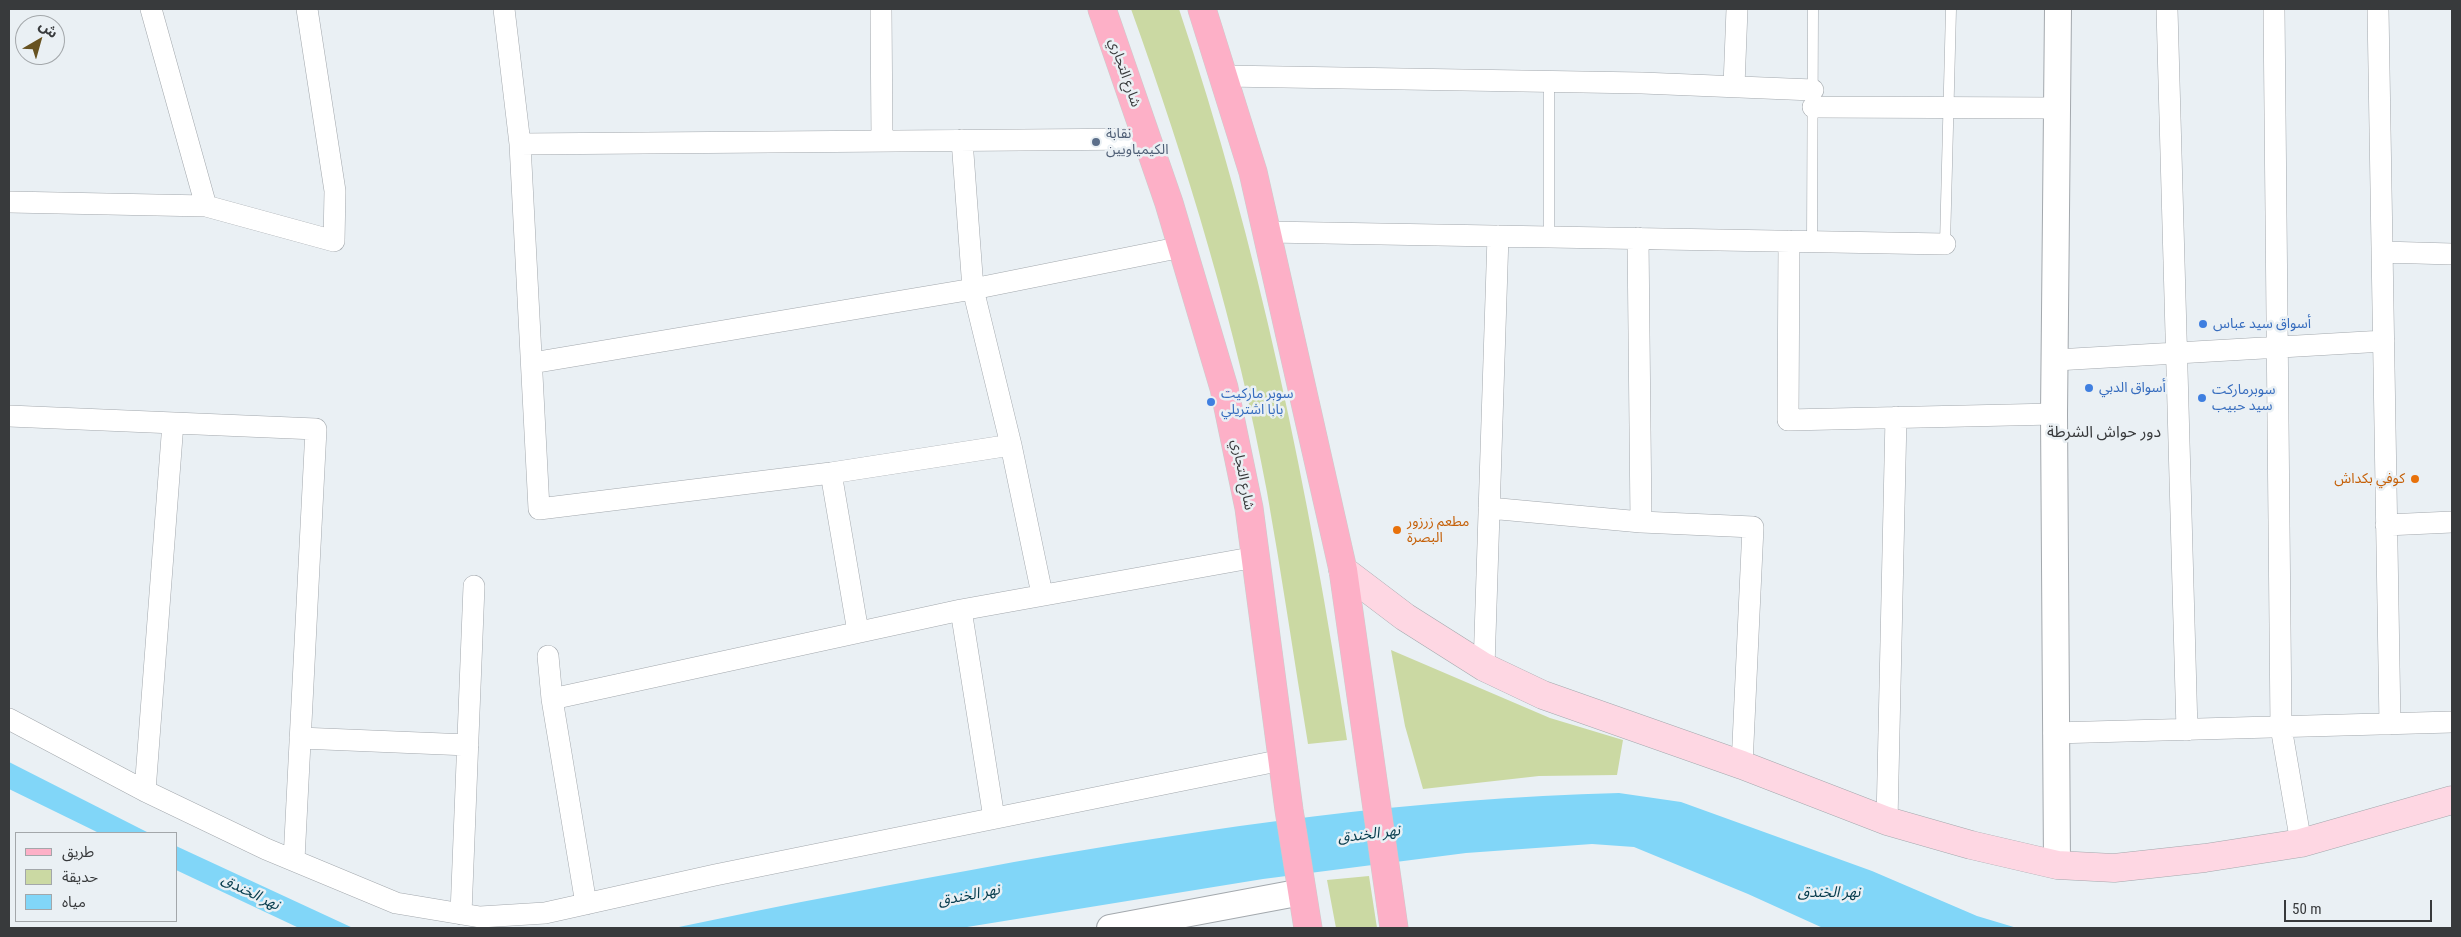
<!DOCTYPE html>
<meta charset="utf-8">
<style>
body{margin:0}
#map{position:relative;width:2461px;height:937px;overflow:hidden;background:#eaf0f4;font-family:"Roboto Condensed","Noto Sans Arabic",sans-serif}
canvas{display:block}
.frame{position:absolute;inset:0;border:10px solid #383a3c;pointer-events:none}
.legend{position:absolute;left:15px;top:832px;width:162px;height:90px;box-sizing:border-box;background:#eaf0f4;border:1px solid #a3a7aa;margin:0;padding:6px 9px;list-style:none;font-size:15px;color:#383a3c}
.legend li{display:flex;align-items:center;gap:10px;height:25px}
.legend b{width:25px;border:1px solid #a3a7aa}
.north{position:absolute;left:15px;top:15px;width:50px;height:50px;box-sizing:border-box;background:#eaf0f4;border:1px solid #a3a7aa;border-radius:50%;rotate:38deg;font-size:14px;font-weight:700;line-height:20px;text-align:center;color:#383a3c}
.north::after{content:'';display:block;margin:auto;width:18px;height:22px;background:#675221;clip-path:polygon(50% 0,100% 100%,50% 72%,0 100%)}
.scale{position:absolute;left:2284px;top:900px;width:148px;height:22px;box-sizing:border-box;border:2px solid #383a3c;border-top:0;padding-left:6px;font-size:15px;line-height:18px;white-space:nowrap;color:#383a3c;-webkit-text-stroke:4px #eaf0f4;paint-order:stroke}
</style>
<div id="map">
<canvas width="2461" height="937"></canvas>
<div class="frame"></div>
<ul class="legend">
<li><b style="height:6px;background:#fdb0c7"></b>طريق</li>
<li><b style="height:14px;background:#cbd9a3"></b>حديقة</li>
<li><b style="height:14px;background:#81d6f8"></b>مياه</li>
</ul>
<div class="north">ش</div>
<div class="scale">50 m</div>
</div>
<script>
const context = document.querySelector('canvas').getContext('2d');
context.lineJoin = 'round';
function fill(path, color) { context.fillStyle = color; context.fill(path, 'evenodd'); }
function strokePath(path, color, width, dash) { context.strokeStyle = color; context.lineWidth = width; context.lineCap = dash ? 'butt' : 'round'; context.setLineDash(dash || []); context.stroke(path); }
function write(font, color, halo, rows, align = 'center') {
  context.font = font + ' "Roboto Condensed","Noto Sans Arabic",sans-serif'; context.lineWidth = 5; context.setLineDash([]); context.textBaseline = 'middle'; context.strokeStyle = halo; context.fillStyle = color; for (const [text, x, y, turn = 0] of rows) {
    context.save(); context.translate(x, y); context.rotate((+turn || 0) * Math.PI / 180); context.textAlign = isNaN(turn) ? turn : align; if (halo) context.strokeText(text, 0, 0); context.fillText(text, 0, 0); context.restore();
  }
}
const green = new Path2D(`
 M1131 9H1179C1259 247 1309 492 1347 740L1308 744C1294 660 1282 576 1267 492 1237 329 1187 165 1131 9Z
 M1391 650 1550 718 1623 740 1617 775 1539 776 1423 789 1405 726Z
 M1369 876 1377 928H1336L1327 880Z`);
const water = new Path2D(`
 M9 762 139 828 149 833H99L9 789Z
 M1619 793 1681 802 1872 871 1977 916 2017 928H1823L1748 894 1634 847 1592 844 1466 853 1263 879 961 928H674C787 904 900 883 1014 862 1214 827 1416 798 1619 793Z
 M176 846 353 928H299L176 870Z`);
const service = new Path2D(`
 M1549 237V81
 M1812 241 1813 9
 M1945 244 1951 9`);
const minor = new Path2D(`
 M151 9 206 206
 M504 9 520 144 539 509 831 473 1011 445
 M881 9 882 141
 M2167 9 2187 730
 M2274 9 2281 727 2301 843
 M2378 9 2390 724
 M1224 76 1642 83 1813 90
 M1734 86 1737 9
 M1813 107 2057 108
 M962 140 973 289 1011 445 1042 594
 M520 144 1147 139
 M9 202 206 206 334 241 335 191 307 9
 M1268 232 1945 244
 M1638 238 1641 522
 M1789 241 1788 420 2054 414
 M2382 252 2452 254
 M2056 360 2384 341
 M532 363 973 289 1182 247
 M9 416 316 429 294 860
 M831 473 858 632
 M1489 508 1641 522 1753 527 1742 765
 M2386 525 2452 522
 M961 610 994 818
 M548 656 552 699 586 904
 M1484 667 1498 236
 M552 699 961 610 1256 557
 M9 719 145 791 266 849 396 903 480 917 545 913 715 875 1282 760
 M2054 733 2452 722
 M300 738 468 745
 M145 791 173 423
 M1887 821 1896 417
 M461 914 474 586`);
const tertiary = new Path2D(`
 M2057 865 2054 414 2058 9
 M1110 928 1302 892`);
const secondary = new Path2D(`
 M1343 570 1405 617 1484 667 1543 695 1742 765 1887 821 1971 845 2057 865 2114 868 2205 858 2301 843 2452 800`);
const primary = new Path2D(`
 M1102 9 1169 203 1224 388 1249 508 1289 810 1308 928
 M1202 9 1253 172 1343 570 1394 928`);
const markers = [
 [1096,142,5,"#5c6f8a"],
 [2203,324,5,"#3f7fe0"],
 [2089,388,5,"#3f7fe0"],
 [2202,398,5,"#3f7fe0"],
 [1211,402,5,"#3f7fe0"],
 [2415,479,5,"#e8710a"],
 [1397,530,5,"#e8710a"]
];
const streetNames = [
 ["شارع التجاري",1124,73,71],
 ["شارع التجاري",1242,475,79]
];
const serviceNames = [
 ["نقابة",1106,134],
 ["الكيمياويين",1106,150]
];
const shopNames = [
 ["أسواق سيد عباس",2213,324],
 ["أسواق الدبي",2099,388],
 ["سوبرماركت",2212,390],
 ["سيد حبيب",2212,406],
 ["سوبر ماركيت",1221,394],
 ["بابا اشتريلي",1221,410]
];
const foodNames = [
 ["كوفي بكداش",2405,479],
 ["مطعم زرزور",1407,522,"left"],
 ["البصرة",1407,538,"left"]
];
const waterNames = [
 ["نهر الخندق",1369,835,-7],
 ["نهر الخندق",250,893,26],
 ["نهر الخندق",1829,893],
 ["نهر الخندق",969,896,-11]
];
const quarterNames = [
 ["دور حواش الشرطة",2104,433]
];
fill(green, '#cbd9a3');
fill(water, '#81d6f8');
strokePath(service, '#a3a8ad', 11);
strokePath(minor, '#a3a8ad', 22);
strokePath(tertiary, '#a3a8ad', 28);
strokePath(secondary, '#a3a8ad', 29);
strokePath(primary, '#cbcccc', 29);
strokePath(service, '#fff', 10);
strokePath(minor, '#fff', 21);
strokePath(tertiary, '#fff', 26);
strokePath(secondary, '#fed7e3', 28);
strokePath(primary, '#fdb0c7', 28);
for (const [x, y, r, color] of markers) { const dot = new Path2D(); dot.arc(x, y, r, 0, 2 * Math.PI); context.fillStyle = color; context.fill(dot); strokePath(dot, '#eaf0f4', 2); }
write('14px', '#383a3c', '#eaf0f4', streetNames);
write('14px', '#4e5e75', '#eaf0f4', serviceNames, 'left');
write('14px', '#366cbe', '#eaf0f4', shopNames, 'left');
write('14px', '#c56008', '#eaf0f4', foodNames, 'right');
write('italic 15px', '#053b4c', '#eaf0f4', waterNames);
write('16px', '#383a3c', '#eaf0f4', quarterNames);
</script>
